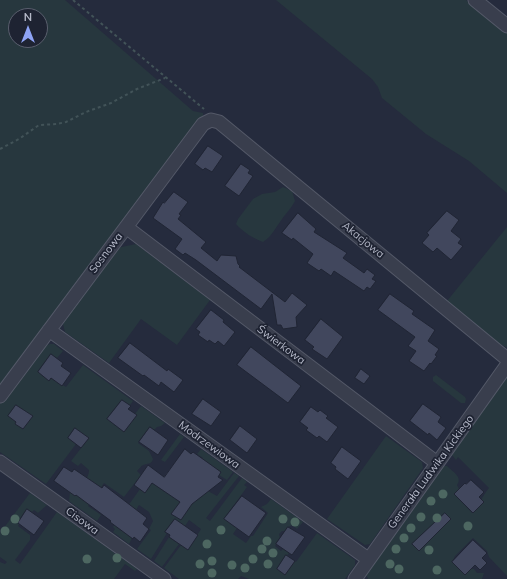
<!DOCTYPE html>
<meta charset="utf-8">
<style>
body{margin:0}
#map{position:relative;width:507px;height:579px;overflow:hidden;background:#252b3d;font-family:Mulish,sans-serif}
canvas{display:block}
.north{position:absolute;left:8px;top:8px;width:40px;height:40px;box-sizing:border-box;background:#1e2332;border:1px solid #5a5f6e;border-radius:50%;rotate:0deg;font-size:11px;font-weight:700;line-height:16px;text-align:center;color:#b5b9c8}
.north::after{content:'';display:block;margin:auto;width:14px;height:18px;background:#8ea3f4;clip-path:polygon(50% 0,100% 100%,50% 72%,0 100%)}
</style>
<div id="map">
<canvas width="507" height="579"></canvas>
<div class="north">N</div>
</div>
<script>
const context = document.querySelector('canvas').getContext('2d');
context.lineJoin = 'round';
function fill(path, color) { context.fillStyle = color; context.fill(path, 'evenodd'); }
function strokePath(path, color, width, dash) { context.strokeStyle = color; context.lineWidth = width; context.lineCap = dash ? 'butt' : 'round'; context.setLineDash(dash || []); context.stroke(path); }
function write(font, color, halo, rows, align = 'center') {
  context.font = font + ' Mulish,sans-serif'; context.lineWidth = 3.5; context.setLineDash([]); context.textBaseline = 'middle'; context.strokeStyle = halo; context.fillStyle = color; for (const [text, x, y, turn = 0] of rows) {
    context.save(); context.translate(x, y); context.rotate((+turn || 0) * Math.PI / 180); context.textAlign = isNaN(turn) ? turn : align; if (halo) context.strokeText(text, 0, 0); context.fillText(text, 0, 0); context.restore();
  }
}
const green = new Path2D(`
 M0 0H65L193 111 203 113V118L0 389ZM16 16H40V40H16Z
 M276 0H466L507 33V193L469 161 426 134 382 98 378 87 372 79Z
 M283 187 292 191 295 201C291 209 285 214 280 222 273 231 273 235 263 242 253 238 244 233 236 224L238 219 253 199 262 194 275 192Z
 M507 227V347H506L500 344 498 347 447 301Z
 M136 244 210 300 177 345 141 319 109 363 65 332 63 324 65 320 117 248Z
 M50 344H54L63 351 57 358 51 354 38 372 49 381 51 378 66 387 83 365 133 401 130 405 122 400 107 419 124 432 136 416 135 414 141 406 165 423 161 426 157 427 154 430 150 427 138 443 149 451 153 459C151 465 148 463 143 465 141 466 139 469 137 471L141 475 124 497 104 483 88 506 101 515 97 521 69 501 70 492C78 486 89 481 89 470L81 463 78 466 71 461 89 438 75 428 68 438 76 444 46 484 0 452V402L45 346Z
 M436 375 465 397 466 399 465 403H461L433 381V377Z
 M507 376V576L489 557 487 551 473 538 455 556 452 562 465 575 471 569H474L477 573H484L482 579H368L366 573 442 466H447C453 472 463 477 457 485L459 489 454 494 472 513C479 505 483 495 489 488L458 457 456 460 452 455 453 452Z
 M180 434 184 437 165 462 161 460Z
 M386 436 422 462 423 468 370 544 365 545 327 519Z
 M201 449 233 472 227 480 219 475 221 472 213 467 206 490 217 496 234 473 239 476 206 518 210 521 242 478 247 482 244 485 247 487 224 519 237 528 233 534 246 543 251 536H253L268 513 261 507 267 504 271 499 303 522 297 529 292 525 288 527 285 531H282L279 534 280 538 275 546 281 551 283 549 289 553 277 569 284 574 295 561 296 562 317 533 355 560V565L345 579H249L241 576 238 579H179L164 568 181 545 188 550 201 529 189 520 185 526 174 520 165 532 167 533 151 559 137 549 151 530 149 529 153 521 149 512 139 505C131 516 137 532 129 544L113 532 115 529 113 527 140 489 145 493 152 483 180 502 189 476 203 458 197 454Z
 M30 493 47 505 38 513 34 510 32 512 27 509 18 522 19 524 18 526 30 535V540L15 560 20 564 57 512 137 569 135 571 125 564 114 579H0V562L5 564 7 562 0 557V533Z
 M169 537 179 544 162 567 154 561Z`);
const building = new Path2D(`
 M208 146 223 156 212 172 205 168 203 170 195 164Z
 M241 164 250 170 248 173 253 176 239 196 225 186Z
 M174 192 188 202 179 214 181 215 178 219 206 242 201 248 217 261 221 255 236 256 238 264 240 266 239 267 285 302 292 293 307 305 296 317 297 327 283 329 281 325H277L272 294 261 309 196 260 185 253 183 255 175 249 182 239 153 218 163 202 164 203Z
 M447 211 459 220 451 231 461 239 458 243 463 246 451 260 437 248 433 252 422 243 429 235 427 233Z
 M298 213 316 229 314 232 347 253 343 258 364 273 367 269 375 275 372 279 376 281 370 289 367 287 364 291 334 271 331 276 321 269 319 271 307 263 313 254 293 238 292 240 282 233Z
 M390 294 414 311 412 314 435 330 428 341 439 349 435 355 437 356 431 364 430 363 424 371 409 361 416 351 408 346 415 337 378 310Z
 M211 310 224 320 223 322 235 332 224 346 218 341 215 344 209 340 208 342 198 335 200 332 196 329Z
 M321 319 343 337 327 359 312 349 314 347 305 340Z
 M130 343 167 371 168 369 183 380 174 392 161 382 159 386 144 375 143 376 118 358Z
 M251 347 301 386 288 403 237 365Z
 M51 354 63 363 61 366 71 373 62 386 51 378 49 381 38 372Z
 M361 369 370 376 364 384 355 378Z
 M203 399 221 412 211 426 192 414Z
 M122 400 131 406 128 409 137 415 124 432 107 419Z
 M423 404 441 417 438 422 446 428 437 440 429 433 428 435 410 421Z
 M16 405 33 416 23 429 15 424 16 422 8 416Z
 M311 407 318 412 320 410 328 416 326 418 338 427 327 442 319 436 317 438 306 430 308 428 300 422Z
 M240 426 257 439 247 453 230 440Z
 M150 427 168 440 158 455 139 442Z
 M75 428 89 438 81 448 68 438Z
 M342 447 361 461 348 479 335 469 336 467 331 463Z
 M185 449 191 454 193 452 221 472 218 477 223 480 192 504 181 520 171 514 180 502 152 483 145 493 134 485 148 465 164 477Z
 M64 467 72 472 74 469 102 488 104 485 147 518 143 524 149 529 140 542 134 537 133 539 110 522 111 521 76 495 75 496 54 481Z
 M471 480 484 492 479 497 484 502 473 513 454 494 465 483 466 484Z
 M242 496 266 513 249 537 224 519Z
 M27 509 44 521 34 535 18 523Z
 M445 513 451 519 419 551 412 544Z
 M175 519 198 535 188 550 169 537 170 535 165 532Z
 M288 527 305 537 292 555 276 544Z
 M473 540 487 553 482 558 487 563 480 570 475 565 465 575 452 562Z
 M286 555 295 561 285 575 277 569Z`);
const path = new Path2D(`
 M73 0 204 109
 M0 149 19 139 39 125 57 124 66 122 86 112 111 103 137 89 165 78`);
const minor = new Path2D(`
 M475 0 507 26
 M126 227 437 463
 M49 330 368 559
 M0 396 203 124 211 120 219 122 507 359
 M0 462 164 579
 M355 579 507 365`);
const trees = [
 [443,494],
 [431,501],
 [421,517],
 [437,518],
 [15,519],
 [283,519],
 [295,522],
 [468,526],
 [411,528],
 [221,530],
 [5,531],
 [404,538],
 [267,541],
 [207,544],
 [262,549],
 [396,549],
 [429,550],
 [273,553],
 [117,558],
 [87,559],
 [253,559],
 [212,561],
 [200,564],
 [268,564],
 [390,564],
 [232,565],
 [245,568],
 [399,569],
 [437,570],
 [212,573]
];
const streetNames = [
 ["Akacjowa",363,240,39],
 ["Sosnowa",106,253,-53],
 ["Świerkowa",281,345,37],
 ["Modrzewiowa",209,445,36],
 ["Generała Ludwika Kickiego",431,472,-54],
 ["Cisowa",82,521,36]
];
fill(green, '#27373e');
fill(building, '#41475d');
strokePath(building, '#202534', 1);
strokePath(minor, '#545968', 15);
strokePath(path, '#425358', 2, [3, 3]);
strokePath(minor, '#393e4d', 13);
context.fillStyle = '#4d6761';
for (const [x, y] of trees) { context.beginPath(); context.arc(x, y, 4.5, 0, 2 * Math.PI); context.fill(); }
write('11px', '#b5b9c8', '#1e2332', streetNames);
</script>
